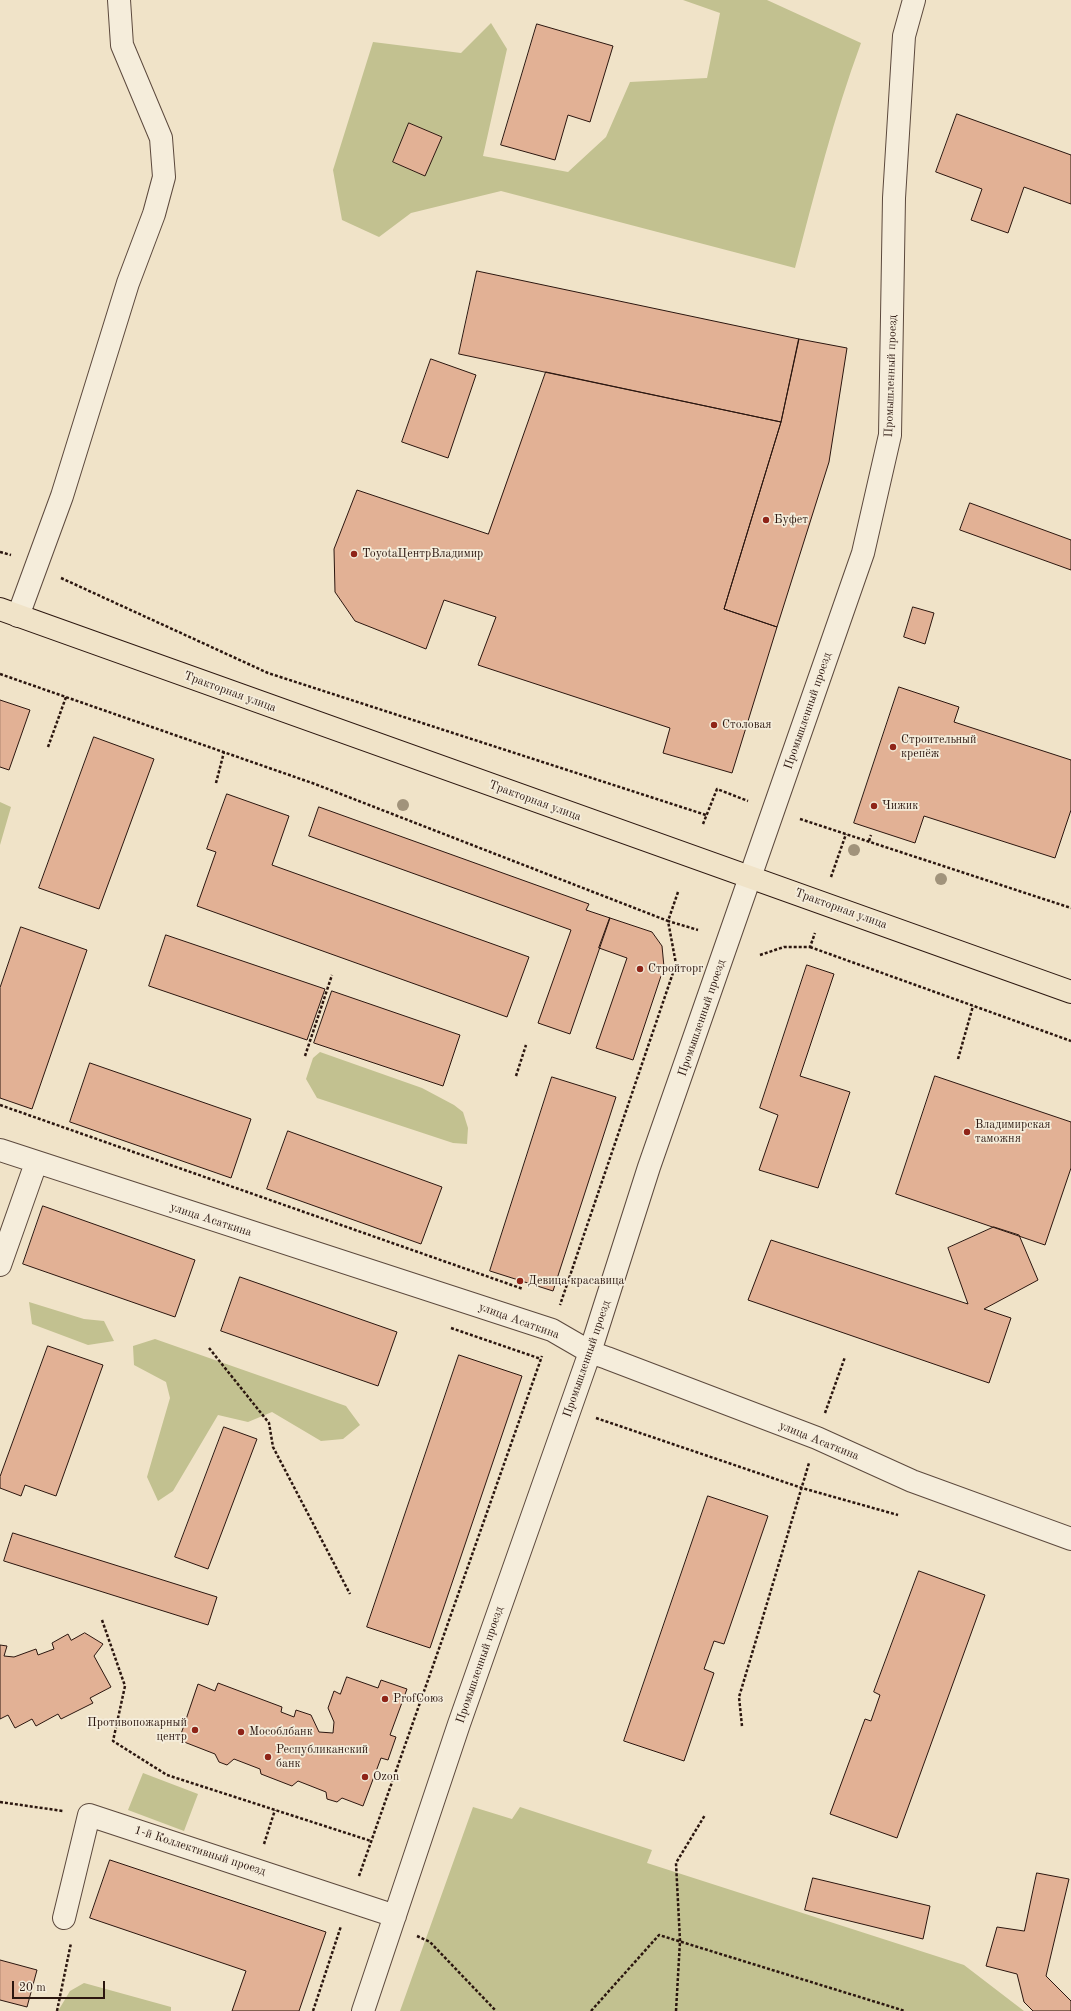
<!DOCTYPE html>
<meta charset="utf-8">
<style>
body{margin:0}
#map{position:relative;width:1071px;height:2011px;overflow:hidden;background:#f0e3c8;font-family:"Old Standard TT",serif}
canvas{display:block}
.scale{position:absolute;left:12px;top:1981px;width:93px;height:18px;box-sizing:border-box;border:2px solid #2b160f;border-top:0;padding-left:5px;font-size:12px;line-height:14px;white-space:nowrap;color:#2b160f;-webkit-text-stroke:3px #f5eddb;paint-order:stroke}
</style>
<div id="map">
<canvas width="1071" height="2011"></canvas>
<div class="scale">20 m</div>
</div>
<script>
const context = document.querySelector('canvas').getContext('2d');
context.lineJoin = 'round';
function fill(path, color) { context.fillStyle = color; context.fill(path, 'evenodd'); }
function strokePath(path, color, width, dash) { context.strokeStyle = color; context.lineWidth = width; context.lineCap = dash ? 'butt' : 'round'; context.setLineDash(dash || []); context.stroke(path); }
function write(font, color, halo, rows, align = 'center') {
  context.font = font + ' "Old Standard TT",serif'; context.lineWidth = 3.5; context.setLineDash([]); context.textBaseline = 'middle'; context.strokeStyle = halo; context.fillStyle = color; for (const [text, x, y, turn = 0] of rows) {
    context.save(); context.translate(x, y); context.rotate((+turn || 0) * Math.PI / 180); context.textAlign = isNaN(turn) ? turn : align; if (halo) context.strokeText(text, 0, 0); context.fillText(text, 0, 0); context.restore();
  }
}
const green = new Path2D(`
 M683 0H767L861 43C834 116 815 192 795 268L501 191 411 213 379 237 342 220 333 170 373 42 461 53 491 23 507 49 483 156 568 172 606 137 630 82 707 78 720 13ZM409 123 442 137 425 176 393 162Z
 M0 802 11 807 0 845Z
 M320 1052 422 1088 454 1105 463 1112 468 1128 467 1144 453 1143 317 1098 306 1079 313 1058Z
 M29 1302 84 1319 104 1321 114 1341 88 1345 32 1324Z
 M155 1339 346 1406 360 1425 343 1439 321 1441 272 1412 248 1422 218 1415 173 1491 158 1501 147 1477 170 1398 166 1382 134 1365 133 1346Z
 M143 1773 198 1794 184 1831 128 1810Z
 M473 1807 512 1819 520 1807 652 1850 647 1863 964 1965 1024 2011H400Z
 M84 1983 171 2007V2011H58L70 1991Z`);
const building = new Path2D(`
 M537 24 613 46 590 122 568 115 555 160 501 145Z
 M957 114 1071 155V204L1024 187 1008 233 971 220 982 189 936 172Z
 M409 123 442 137 425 176 393 162Z
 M477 271 799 339 781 422 459 354Z
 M799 339 847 348 829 462 777 627 724 609 781 422Z
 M431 359 476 375 448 458 402 442Z
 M546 372 781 422 724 609 777 627 732 773 663 753 670 728 478 665 496 617 444 600 426 649 355 621 335 592 334 549 357 490 488 534Z
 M970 503 1071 540V570L960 530Z
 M913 607 934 613 925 644 904 637Z
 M899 687 959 707 954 722 1071 760V810L1055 858 924 816 915 843 854 823Z
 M0 700 30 710 9 770 0 767Z
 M94 737 154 759 99 909 39 888Z
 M227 794 289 816 272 865 529 957 507 1017 197 906 216 852 207 849Z
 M319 807 589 904 586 910 610 918 570 1034 538 1023 571 930 309 836Z
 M610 918 652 932 662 946 664 967 633 1060 596 1048 627 958 599 948Z
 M21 927 87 950 32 1109 0 1098V988Z
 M166 935 325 989 307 1040 149 986Z
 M807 965 834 974 800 1076 850 1092 818 1188 759 1170 778 1115 760 1108Z
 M332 991 460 1035 443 1086 314 1043Z
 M90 1063 251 1119 231 1178 70 1122Z
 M935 1076 1071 1122V1168L1045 1245 896 1194Z
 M552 1077 616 1097 553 1291 490 1271Z
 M288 1131 442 1187 421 1244 267 1189Z
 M43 1206 195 1260 175 1317 23 1264Z
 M994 1227 1019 1235 1038 1280 984 1309 1011 1318 989 1383 748 1300 771 1240 968 1304 948 1248Z
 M240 1277 397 1332 378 1386 221 1331Z
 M48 1346 103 1365 56 1496 25 1485 21 1496 0 1488V1477Z
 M459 1355 522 1376 430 1648 367 1627Z
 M224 1427 257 1439 208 1569 175 1557Z
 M708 1496 768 1516 724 1644 714 1641 704 1669 714 1673 684 1761 624 1741Z
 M13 1533 217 1597 208 1625 4 1561Z
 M919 1571 985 1595 897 1838 830 1814 865 1719 871 1721 880 1695 874 1692Z
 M85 1633 103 1644 94 1656 111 1687 90 1698 93 1703 61 1719 58 1714 36 1726 32 1719 15 1728 8 1715 0 1719V1645L7 1646 4 1656 14 1657 36 1649 38 1655 54 1649 52 1643 68 1634 71 1640Z
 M347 1677 378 1688 381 1680 407 1689 390 1735 396 1737 388 1760 381 1758 363 1806 342 1798 337 1802 327 1799 326 1792 298 1781 292 1786 261 1774 260 1769 234 1759 227 1765 219 1762 215 1754 179 1740 198 1684 215 1691 218 1683 282 1707 281 1712 294 1717 296 1710 311 1715 319 1732 333 1733 334 1722 328 1708 334 1691 340 1694Z
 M110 1860 326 1932 299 2011H232L246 1971 90 1918Z
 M1037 1873 1069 1879 1046 1976 1071 2001V2011H1033L1024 2002 1017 1974 986 1966 997 1927 1024 1931Z
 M813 1878 930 1906 923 1939 805 1910Z
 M0 1960 37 1970 27 2007 0 2000Z`);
const path = new Path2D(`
 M0 552 11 555
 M61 578 268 673 706 815
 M0 674 315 784 668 921 676 964 560 1305
 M48 747 66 697
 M216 783 224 752
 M800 819 1071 908
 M703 824 717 789 748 801
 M869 841 871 835
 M831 877 846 834
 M678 892 668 921 698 930
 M810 947 1071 1041
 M760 955 784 947H810L815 933
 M305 1056 332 975
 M958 1059 973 1006
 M516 1076 526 1045
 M0 1105 523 1289
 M451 1328 541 1359
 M209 1348 269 1423 273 1447 350 1594
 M825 1413 845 1357
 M596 1418 802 1488 898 1515
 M102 1620 125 1686 113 1741 167 1775 371 1841
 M742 1726 739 1697 809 1463
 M0 1802 63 1811
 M264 1844 275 1810
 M359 1876 542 1356
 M417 1936 430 1942 496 2011
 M57 2011 71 1943
 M313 2011 341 1926
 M591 2011 659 1935 905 2011
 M676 2011 680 1941 676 1863 705 1815`);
const minor = new Path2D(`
 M18 616 62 496 128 283 154 214 164 177 161 138 122 45 119 0
 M0 1150 552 1330 590 1352 607 1358 817 1438 912 1481 1071 1539
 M0 1265 36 1163
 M64 1918 89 1815 395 1916
 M363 2011 459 1724 590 1352 649 1167 863 553 890 435 894 198 904 36 914 0`);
const major = new Path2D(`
 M0 609 1071 992`);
const trees = [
 [403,805],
 [854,850],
 [941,879]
];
const markers = [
 [766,520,4,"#8f2418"],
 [354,554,4,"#8f2418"],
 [714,725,4,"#8f2418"],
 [893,747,4,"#8f2418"],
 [874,806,4,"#8f2418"],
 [640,969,4,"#8f2418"],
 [967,1132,4,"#8f2418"],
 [520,1281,4,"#8f2418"],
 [385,1699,4,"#8f2418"],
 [195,1730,4,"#8f2418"],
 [241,1732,4,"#8f2418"],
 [268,1757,4,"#8f2418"],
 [365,1777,4,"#8f2418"]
];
const streetNames = [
 ["Промышленный проезд",891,376,-88],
 ["Тракторная улица",230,692,20],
 ["Промышленный проезд",808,711,-71],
 ["Тракторная улица",535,801,20],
 ["Тракторная улица",841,909,20],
 ["Промышленный проезд",702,1018,-71],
 ["улица Асаткина",211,1220,18],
 ["улица Асаткина",519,1321,20],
 ["Промышленный проезд",587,1359,-71],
 ["улица Асаткина",819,1441,22],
 ["Промышленный проезд",480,1665,-71],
 ["1-й Коллективный проезд",200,1851,18]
];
const poiNames = [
 ["Буфет",774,520],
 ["ToyotaЦентрВладимир",362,554],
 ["Столовая",722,725],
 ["Строительный",901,740],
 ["крепёж",901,754],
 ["Чижик",882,806],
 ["Стройторг",648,969],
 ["Владимирская",975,1125],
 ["таможня",975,1139],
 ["Девица красавица",528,1281],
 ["ProfСоюз",393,1699],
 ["Противопожарный",187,1723,"right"],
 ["центр",187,1737,"right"],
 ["Мособлбанк",249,1732],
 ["Республиканский",276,1750],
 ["банк",276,1764],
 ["Ozon",373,1777]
];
fill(green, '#c2c190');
fill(building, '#e2b195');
strokePath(building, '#2b160f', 1);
strokePath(minor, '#5c493d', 24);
strokePath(major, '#2b160f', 24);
strokePath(path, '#2b160f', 2.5, [3, 2]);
strokePath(minor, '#f5eddb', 22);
strokePath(major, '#f0e3c8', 22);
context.fillStyle = '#a1937b';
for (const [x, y] of trees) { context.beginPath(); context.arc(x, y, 6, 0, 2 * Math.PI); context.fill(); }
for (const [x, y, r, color] of markers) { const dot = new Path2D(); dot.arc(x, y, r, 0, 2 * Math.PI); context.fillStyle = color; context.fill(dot); strokePath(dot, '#f5eddb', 1.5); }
write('12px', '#2b160f', '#f5eddb', streetNames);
write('12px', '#2b160f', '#f5eddb', poiNames, 'left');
</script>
